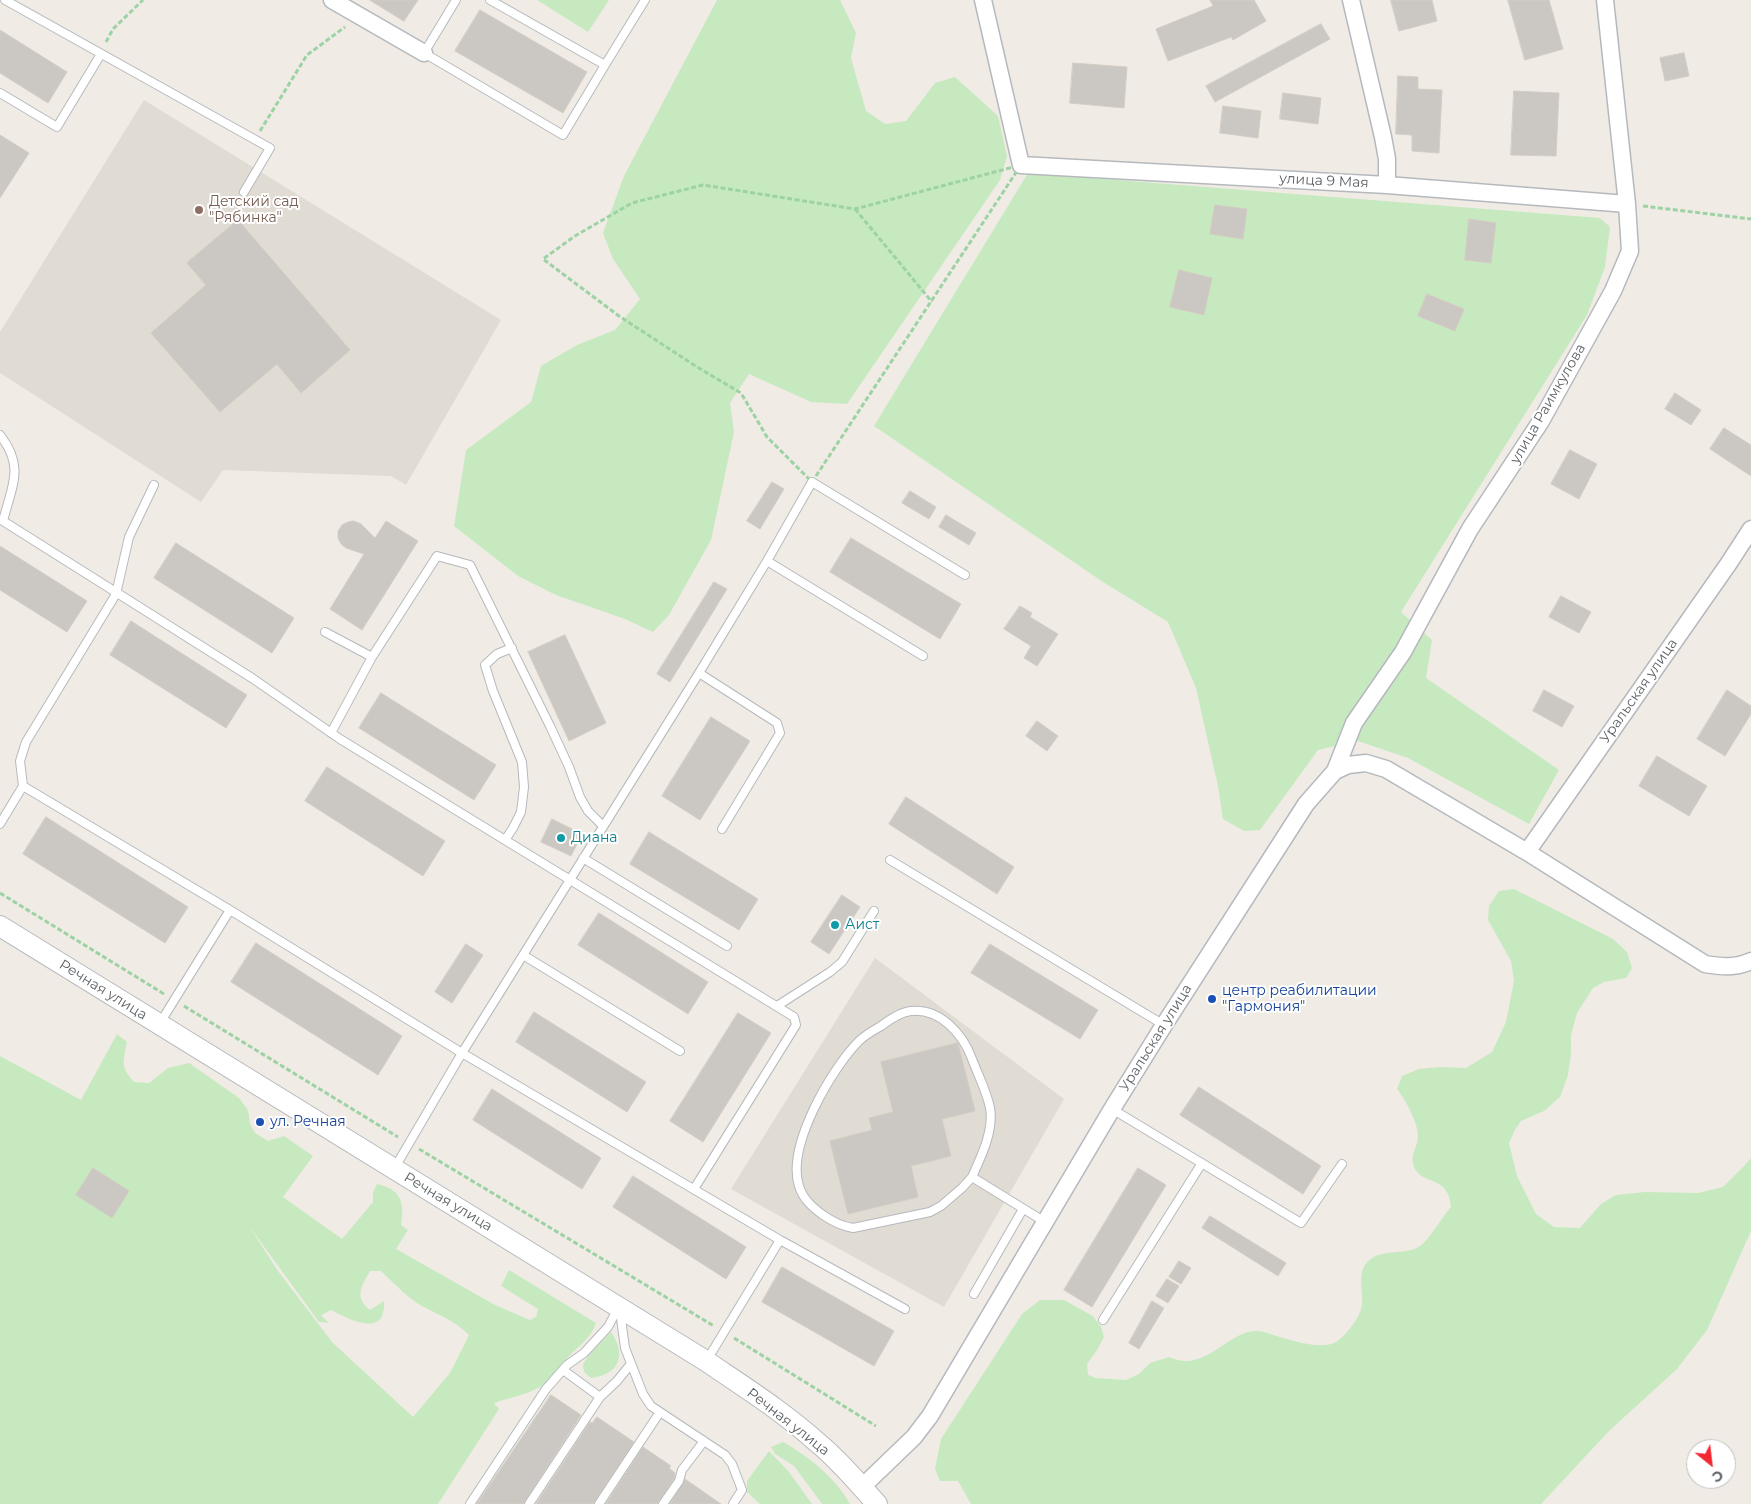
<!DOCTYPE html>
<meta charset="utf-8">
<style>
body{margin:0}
#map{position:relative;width:1751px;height:1504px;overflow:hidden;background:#f0ece5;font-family:Montserrat,sans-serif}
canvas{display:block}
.north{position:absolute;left:1686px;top:1439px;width:50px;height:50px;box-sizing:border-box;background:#fff;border:1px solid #bec0c2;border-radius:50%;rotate:151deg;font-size:14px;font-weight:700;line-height:20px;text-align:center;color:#5d6266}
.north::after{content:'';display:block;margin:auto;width:18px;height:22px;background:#f42733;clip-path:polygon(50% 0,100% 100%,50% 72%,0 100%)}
</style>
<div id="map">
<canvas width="1751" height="1504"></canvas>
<div class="north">С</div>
</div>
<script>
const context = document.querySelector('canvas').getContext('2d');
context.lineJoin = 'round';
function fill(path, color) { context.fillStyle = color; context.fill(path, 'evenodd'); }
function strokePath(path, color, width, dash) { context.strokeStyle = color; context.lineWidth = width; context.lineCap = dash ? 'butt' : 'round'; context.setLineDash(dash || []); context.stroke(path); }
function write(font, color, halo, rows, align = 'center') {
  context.font = font + ' Montserrat,sans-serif'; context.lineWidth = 4; context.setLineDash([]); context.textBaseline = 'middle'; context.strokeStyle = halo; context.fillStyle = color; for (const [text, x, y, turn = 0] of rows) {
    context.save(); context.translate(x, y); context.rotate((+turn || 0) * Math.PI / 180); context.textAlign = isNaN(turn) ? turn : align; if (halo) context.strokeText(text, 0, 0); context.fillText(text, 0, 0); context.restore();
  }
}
const education = new Path2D(`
 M144 100 501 320 406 485 391 476 223 470 201 502 0 373V332Z
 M875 958 1064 1099 944 1307 731 1189Z`);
const green = new Path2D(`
 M537 0H609L588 32Z
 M717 0H840L856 33 851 58 866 111 885 124 906 121 935 83 955 77 998 116 1007 156 1000 180 847 404 811 402 749 374 730 403 734 432 711 540 669 615 653 632 625 619 556 595 518 576 454 526 466 450 531 402 541 366 577 345 615 330 640 299 613 259 603 233 624 176Z
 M1028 173 1600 218 1610 227 1605 267 1587 315 1401 612 1432 640 1426 678 1559 770 1529 824 1408 758 1358 741 1318 750 1260 830 1244 831 1223 819 1218 786 1196 688 1168 622 1103 582 874 426Z
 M1514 889 1613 939 1627 952 1632 968 1626 978 1604 982 1593 988 1577 1013 1571 1035V1054L1568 1075 1560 1097 1544 1111 1521 1121 1515 1130 1509 1143 1517 1176 1536 1214 1554 1227 1580 1228 1601 1204 1616 1195 1645 1192 1698 1193 1723 1187 1745 1165 1751 1158V1231L1707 1330 1677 1369 1610 1430 1541 1504H971L958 1481H940L935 1469 941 1439 1022 1314 1040 1300H1064L1093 1316 1101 1327 1104 1337 1097 1350 1087 1364 1088 1375 1096 1378 1126 1380 1139 1374 1150 1363 1169 1357C1204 1374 1227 1332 1255 1331 1260 1330 1266 1333 1270 1334 1287 1339 1321 1351 1336 1342 1344 1338 1359 1318 1361 1309 1365 1297 1357 1277 1365 1265 1378 1246 1404 1257 1420 1246 1429 1240 1443 1216 1451 1207 1449 1173 1419 1187 1413 1164 1411 1154 1417 1147 1418 1138 1419 1124 1405 1099 1397 1089L1402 1076 1419 1069 1440 1067 1466 1068 1492 1052 1506 1022 1514 981 1511 961 1488 920 1489 906 1499 891Z
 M117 1034 127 1042C123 1063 120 1066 134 1082L149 1083 168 1068 189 1063 239 1098 248 1110 250 1124 255 1133 268 1141 284 1136 313 1156 283 1197 342 1239 373 1202V1192L377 1184C401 1189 405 1203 401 1225L408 1230 396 1249 495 1305 530 1320 536 1317 538 1309 501 1286 509 1270 596 1323C591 1338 581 1344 570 1355 563 1362 557 1372 551 1379 537 1393 511 1397 494 1403L499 1409 438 1504H0V1056L81 1100ZM249 1226 319 1322 329 1323 321 1315 331 1310C350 1320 386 1339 384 1301L370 1310C354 1297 361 1287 370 1271H381C395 1284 409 1300 426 1308 445 1318 453 1320 469 1335L450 1373 413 1417 332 1342 278 1271Z
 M611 1332C627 1355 619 1375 591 1378L584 1372 583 1364 589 1355Z
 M783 1442C809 1457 835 1477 850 1504H822L794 1466 775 1454 771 1447Z
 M769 1451 789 1472 812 1504H760L747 1492V1481Z`);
const building = new Path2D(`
 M370 0H418L404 21Z
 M1210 0H1254L1266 21 1233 40 1231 37 1168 61 1156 29 1213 6Z
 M1391 0H1432L1437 21 1399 31Z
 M1508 0H1549L1563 49 1525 60Z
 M480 10 587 72 563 113 455 51Z
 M1321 24 1330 39 1215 102 1206 86Z
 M0 30 67 72 48 103 0 73Z
 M1684 53 1689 76 1665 81 1660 58Z
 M1073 63 1127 67 1124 108 1070 103Z
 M1398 76 1418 77V89L1442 90 1439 153 1412 151V135L1396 134Z
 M1514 91 1559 93 1556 156 1511 155Z
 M1283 93 1321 98 1318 124 1280 119Z
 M1223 106 1261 111 1258 138 1220 133Z
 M0 135 29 153 0 198Z
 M1215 205 1247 209 1243 239 1210 234Z
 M1469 219 1496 223 1491 263 1465 260Z
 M238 220 350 350 301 393 277 364 220 412 151 333 206 285 187 263Z
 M1179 270 1212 278 1204 315 1170 307Z
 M1427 294 1464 309 1455 331 1418 316Z
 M1675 393 1701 410 1691 425 1665 409Z
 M1724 428 1751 445V476L1710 449Z
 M1570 450 1597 464 1579 499 1551 484Z
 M772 482 784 489 760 529 747 521Z
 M910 491 936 507 929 519 902 503Z
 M946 515 976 533 969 545 939 527Z
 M354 521 361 524 375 538 386 521 418 541 362 630 330 609 364 554 346 548 341 544 338 538V531L342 525 348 522Z
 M851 538 961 604 940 639 830 572Z
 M176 543 294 618 272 653 154 578Z
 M0 546 87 601 67 632 0 590Z
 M714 582 727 589 670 682 657 674Z
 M1561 596 1591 612 1579 633 1549 617Z
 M1020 606 1032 613 1030 617 1058 634 1037 666 1024 658 1031 646 1004 629Z
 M131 621 247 695 226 728 110 655Z
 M565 635 606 723 569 741 528 652Z
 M1544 690 1574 706 1562 727 1533 711Z
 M1727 690 1751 706V714L1725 756 1697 739Z
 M381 693 496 765 474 800 359 728Z
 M711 717 750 741 700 820 662 796Z
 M1037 721 1058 736 1047 751 1026 736Z
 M1657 756 1707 786 1689 816 1639 786Z
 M327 767 445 841 423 876 305 801Z
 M906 797 1014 867 997 894 889 824Z
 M46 817 188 907 165 943 23 854Z
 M552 819 582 834 571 856 541 842Z
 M649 832 758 899 739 930 630 864Z
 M842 895 860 907 829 954 811 942Z
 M599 913 708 982 688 1014 578 945Z
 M256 943 402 1036 378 1075 231 982Z
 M466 944 483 955 452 1003 435 992Z
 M990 944 1098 1010 1080 1039 971 973Z
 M534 1012 646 1082 627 1112 516 1042Z
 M738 1013 771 1033 703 1142 670 1121Z
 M958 1043 975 1111 942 1119 951 1156 911 1166 918 1197 848 1214 830 1141 872 1130 869 1118 893 1112 881 1062Z
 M1199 1087 1321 1166 1303 1194 1180 1115Z
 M492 1089 601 1158 582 1189 473 1120Z
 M93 1168 129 1191 112 1218 76 1195Z
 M1138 1168 1166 1185 1092 1307 1064 1290Z
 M633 1176 746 1247 726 1279 613 1207Z
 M1210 1216 1286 1263 1278 1276 1202 1228Z
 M1179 1261 1191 1268 1181 1284 1169 1277Z
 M782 1267 894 1331 874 1366 762 1302Z
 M1167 1279 1179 1286 1168 1303 1156 1296Z
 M1152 1301 1164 1308 1139 1349 1129 1343Z
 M551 1395 581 1415 523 1504H477Z
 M597 1417 634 1442 593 1504H536L590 1422 592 1423Z
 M643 1447 671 1466 669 1468 675 1473 674 1479 657 1504H606Z
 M685 1479 721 1504H670Z`);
const path = new Path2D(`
 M106 42 113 29 143 0
 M260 131 307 55 345 27
 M1021 165 812 482 767 437 741 393 697 367 619 316 543 259 575 236 632 203 703 185 855 209Z
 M1643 206 1751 219
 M855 209 932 302
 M0 893 164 994
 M184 1006 398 1137
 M419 1149 714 1326
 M734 1338 876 1426`);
const service = new Path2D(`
 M5 0 270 148 244 192
 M456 0 424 53 563 135 605 65 490 0
 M605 65 645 0
 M0 93 57 127 101 54
 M0 435C25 467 12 485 3 521L252 678 340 739 794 1017 796 1025 694 1189
 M767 561 812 482 965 575
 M325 632 372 657
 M699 673 777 723 780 733 722 829
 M331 733 372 657 437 556 470 565 550 726 569 767 580 797 588 811 603 826
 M23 786 20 761 26 742 116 594 129 537 154 485
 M0 824 23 786 230 910 462 1053 780 1240 905 1309
 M505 840 513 828 521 812 524 787 522 762 493 691 485 665 497 654 512 648
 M583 858 727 946
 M890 860 1164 1025
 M523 955 680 1051
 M777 1006 830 972 842 962 874 911
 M160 1023 230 910
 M1112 1109 1301 1223 1342 1164
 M394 1169 462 1053 699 673 767 561 923 656
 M972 1177 962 1188 941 1206 930 1212 853 1228C841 1226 833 1222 823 1215 812 1207 803 1199 799 1186 786 1146 832 1068 859 1041 865 1035 874 1030 881 1026 889 1020 901 1012 911 1011 940 1008 963 1034 972 1059 978 1075 987 1092 990 1108 994 1131 981 1157 972 1177L1045 1222
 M974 1294 1023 1209
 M620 1311 625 1348 643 1394 651 1406 725 1455 732 1464 742 1490 733 1504
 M1103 1320 1202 1163
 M707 1360 780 1240
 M600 1397 617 1381 630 1365
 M470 1504 546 1389 567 1365 584 1353 608 1327 618 1308
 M529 1504 600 1397 563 1370
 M599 1504 660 1412
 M663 1504 679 1481 682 1470 704 1441`);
const minor = new Path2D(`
 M332 0 424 53
 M983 0 1021 165 1387 185 1627 204
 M1351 0 1383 137 1387 159V185
 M1335 771 1354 723 1403 652 1470 529 1541 421 1613 291 1630 251 1627 204 1605 0
 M1527 852 1729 563 1751 529
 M862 1487 914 1437 930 1416 1112 1109 1164 1025 1306 804 1335 771 1348 765 1366 763 1386 769 1527 852 1705 964C1722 967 1736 968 1751 961`);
const tertiary = new Path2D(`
 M0 926 706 1361C744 1387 784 1412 818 1443 840 1461 858 1483 877 1504`);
const markers = [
 [199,210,5,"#8d6e63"],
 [561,838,5,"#0f9aa8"],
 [835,925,5,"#0f9aa8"],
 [1212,999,5,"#1a4fb4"],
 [260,1122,5,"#1a4fb4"]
];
const streetNames = [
 ["улица 9 Мая",1324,181,3],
 ["улица Раимкулова",1548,404,-60],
 ["Уральская улица",1639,691,-55],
 ["Речная улица",103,990,32],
 ["Уральская улица",1156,1038,-58],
 ["Речная улица",448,1202,31],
 ["Речная улица",788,1422,38]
];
const educationNames = [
 ["Детский сад",209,202],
 ["\"Рябинка\"",209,218]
];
const cultureNames = [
 ["Диана",571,838],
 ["Аист",845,925]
];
const transitNames = [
 ["центр реабилитации",1222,991],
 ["\"Гармония\"",1222,1007],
 ["ул. Речная",270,1122]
];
fill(education, '#e0dbd3');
fill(green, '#c6e9c0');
fill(building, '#cbc7c2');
strokePath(building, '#d5cdc3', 1);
strokePath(service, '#b5b9bd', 10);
strokePath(minor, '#b5b9bd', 19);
strokePath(tertiary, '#b5b9bd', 22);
strokePath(path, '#9cd2a4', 3, [5, 2.5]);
strokePath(service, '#fff', 8);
strokePath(minor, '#fff', 16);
strokePath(tertiary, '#fff', 20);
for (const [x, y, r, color] of markers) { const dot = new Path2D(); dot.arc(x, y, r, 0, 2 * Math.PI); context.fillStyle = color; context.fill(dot); strokePath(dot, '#fff', 2); }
write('14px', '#5d6266', '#fff', streetNames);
write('14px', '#785e54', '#fff', educationNames, 'left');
write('14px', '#0d838f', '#fff', cultureNames, 'left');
write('14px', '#164399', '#fff', transitNames, 'left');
</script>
